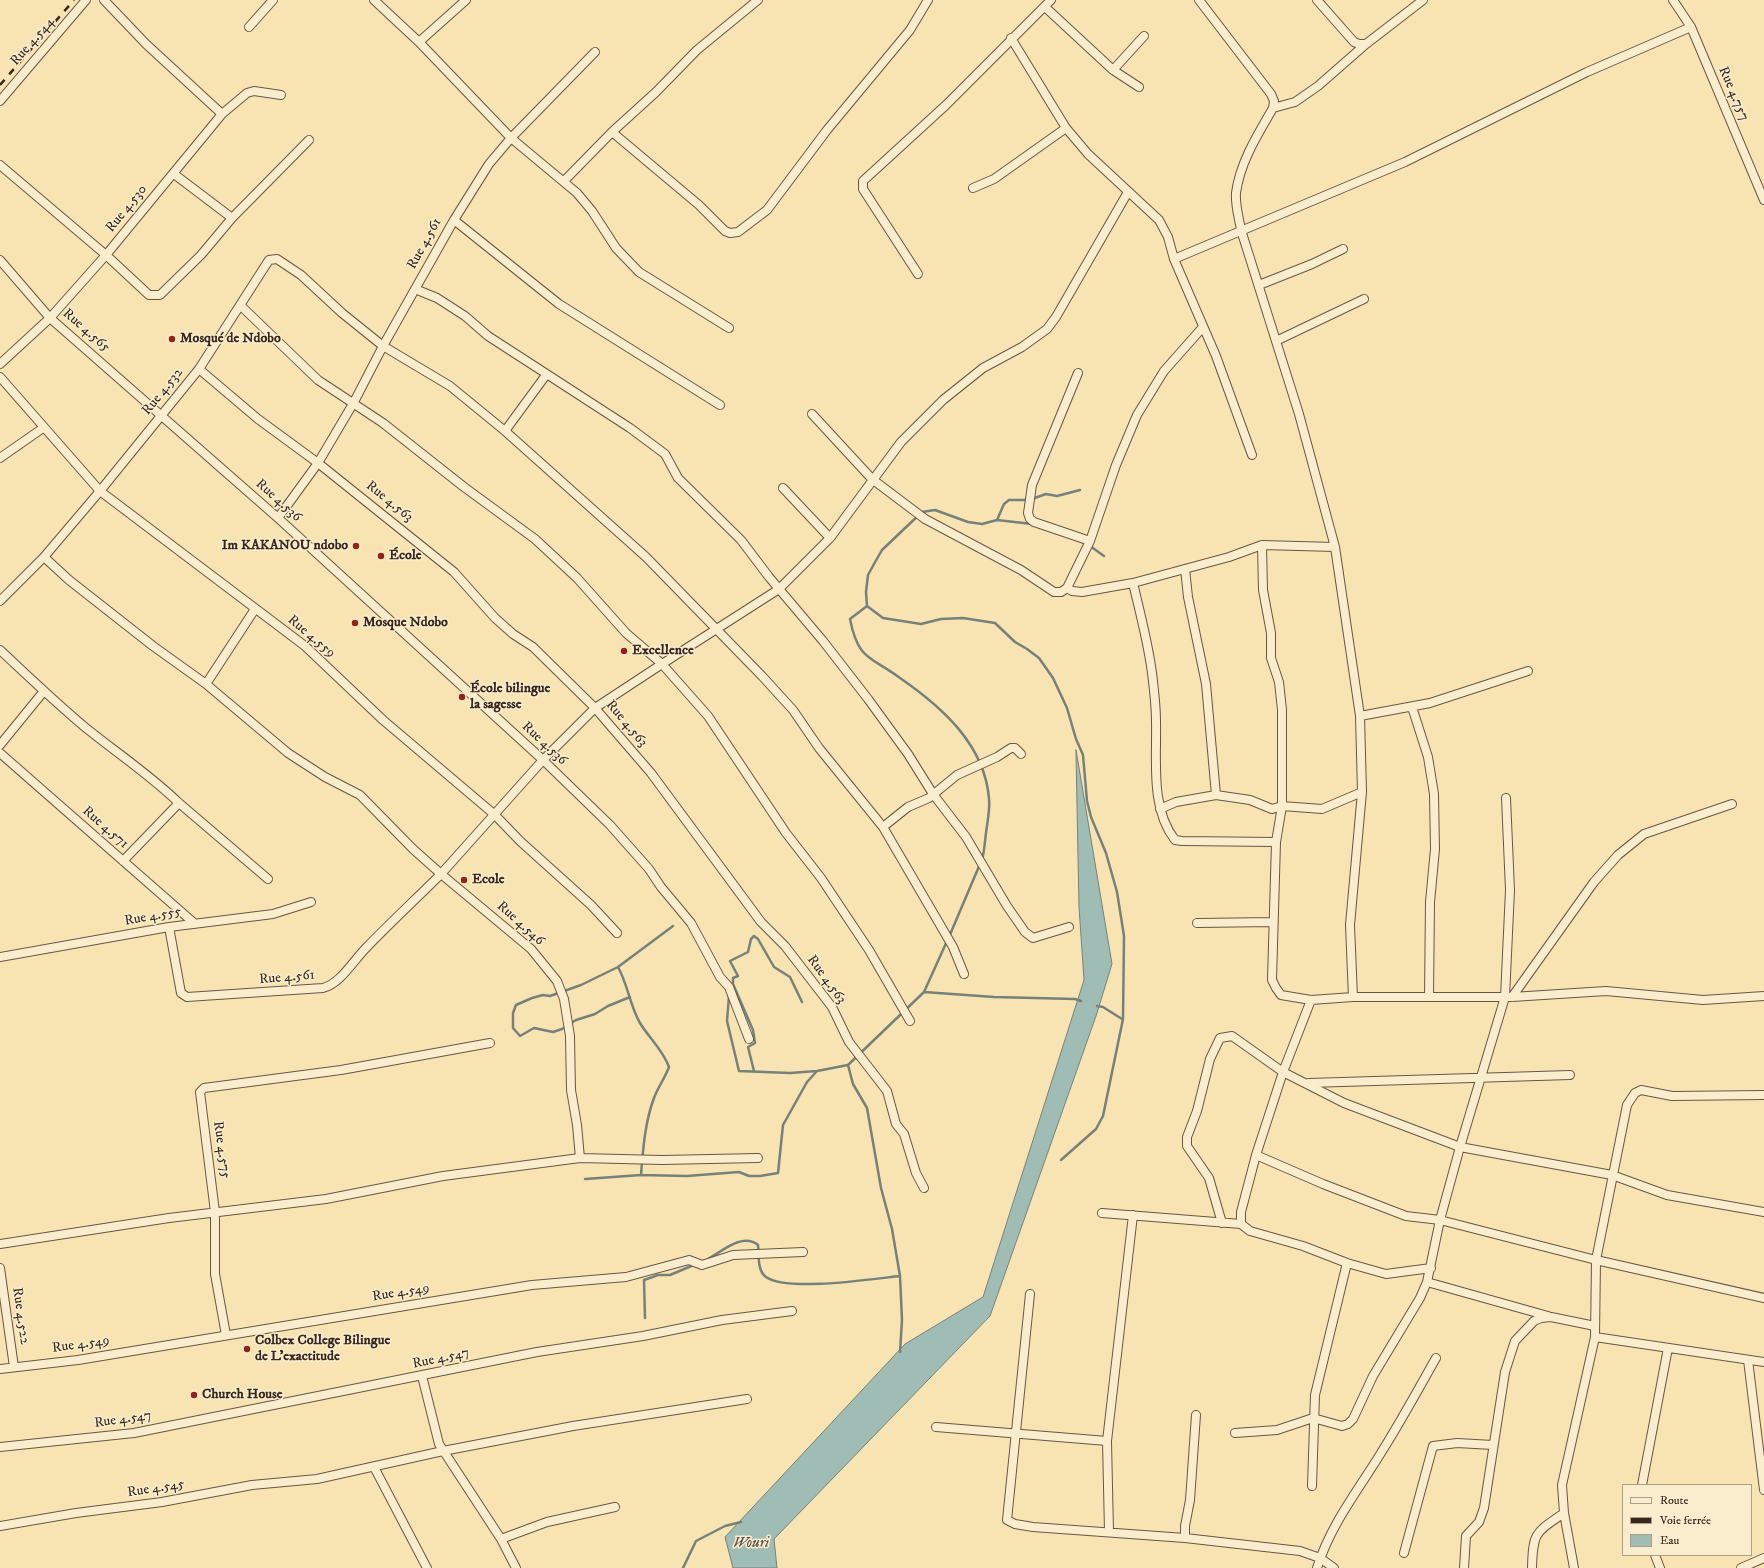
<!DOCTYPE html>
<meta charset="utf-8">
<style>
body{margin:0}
#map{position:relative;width:1764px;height:1568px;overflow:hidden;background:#f8e4b2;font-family:"IM FELL DW Pica",serif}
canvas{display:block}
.legend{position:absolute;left:1622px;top:1484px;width:130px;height:72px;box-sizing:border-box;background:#faedcd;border:1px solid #ac9e87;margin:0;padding:5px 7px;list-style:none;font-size:12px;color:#38271f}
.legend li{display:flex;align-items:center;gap:8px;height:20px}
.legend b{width:20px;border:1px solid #ac9e87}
</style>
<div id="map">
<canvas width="1764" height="1568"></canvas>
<ul class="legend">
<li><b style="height:5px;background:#faedcd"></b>Route</li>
<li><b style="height:5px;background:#38271f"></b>Voie ferrée</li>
<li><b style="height:11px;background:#a0bdb5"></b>Eau</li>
</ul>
</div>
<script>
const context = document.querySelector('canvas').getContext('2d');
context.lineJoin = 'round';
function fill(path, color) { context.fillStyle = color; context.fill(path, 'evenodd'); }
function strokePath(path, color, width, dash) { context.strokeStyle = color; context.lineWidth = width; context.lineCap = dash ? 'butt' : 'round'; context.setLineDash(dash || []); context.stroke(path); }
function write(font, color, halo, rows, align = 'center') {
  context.font = font + ' "IM FELL DW Pica",serif'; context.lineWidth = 3; context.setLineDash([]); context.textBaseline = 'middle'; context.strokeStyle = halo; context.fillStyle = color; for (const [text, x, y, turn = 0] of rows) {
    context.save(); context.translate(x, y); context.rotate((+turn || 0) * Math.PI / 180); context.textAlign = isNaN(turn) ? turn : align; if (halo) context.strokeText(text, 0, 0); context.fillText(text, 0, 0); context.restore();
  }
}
const water = new Path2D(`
 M1076 750 1112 964 1096 1016 990 1316 774 1539 777 1568H733L725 1537 905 1344 983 1297 1084 980 1079 907Z`);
const stream = new Path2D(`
 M997 520 1004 504 1009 500H1029L1046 494 1057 496 1080 490
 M1032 524 997 520 982 524 968 522 935 510 922 512 882 550 874 564 868 575 866 592 867 606 883 618 921 624 941 619 963 618 995 623 1015 642 1027 649 1039 658 1053 678 1067 708 1076 739 1083 755 1087 801 1091 817 1106 853 1117 892 1124 936 1123 1019 1103 1116 1096 1129 1061 1160
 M1090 546 1104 556
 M867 606 850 619C858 660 870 656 900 678 942 707 985 745 989 799 990 808 988 818 987 826 985 837 985 849 982 860
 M949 937 980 864
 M618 967C628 985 630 1006 640 1023 649 1038 663 1050 669 1067 665 1078 658 1087 654 1098 645 1122 643 1149 641 1175
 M924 992 994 997 1075 999 1081 1001
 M729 996 727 1021 739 1071 790 1073 817 1071 848 1065 924 992 947 941
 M630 997 608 1006 595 1014 576 1020 562 1029 553 1032 534 1028 520 1036 513 1028V1013L516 1005 532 998 543 995 550 996 581 985 618 967 673 926
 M1097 1006 1103 1007 1122 1019
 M848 1065 853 1084 867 1108 881 1188 892 1229 900 1276 902 1320 900 1352
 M754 1071 748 1047 755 1043 753 1030 733 984V978L738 976 730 961 748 952 751 939 754 936 758 939 774 967 790 977 802 1002
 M585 1179 641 1175 687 1176 739 1172 749 1176H760L778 1173 783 1125 807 1082 817 1071
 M708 1259C721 1252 743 1232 758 1245 759 1254 757 1271 766 1277 787 1292 872 1279 900 1276
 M645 1318 644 1280 658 1275H670L696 1264
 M683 1568 696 1541 725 1526 741 1522`);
const minor = new Path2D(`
 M104 0 146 44 222 114
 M374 0 419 42 511 138 577 193 592 211 616 248 639 272 729 328
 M1199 0 1271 94 1274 101 1273 108C1258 134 1240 162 1236 193 1235 205 1239 218 1241 230L1299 414 1335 547 1360 716 1362 792 1350 925 1353 997
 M1317 0 1354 42 1359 44H1366L1423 0
 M1673 0 1691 27 1764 200
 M1045 7 1113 70 1139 87
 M249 27 273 0
 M1011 38 1066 128 1088 154 1159 220 1168 237 1174 259
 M419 42 466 0
 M1113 70 1144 36
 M0 101 86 0
 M1273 108 1295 102 1318 86 1366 44
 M612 132 699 205 725 231 730 233 738 232 767 210 827 130 910 30 928 0
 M0 165 106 255 149 295H160L201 255 232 218 309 140
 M174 174 232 218
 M564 181 612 132 656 92 697 50 758 0
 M973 188 994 179 1066 128
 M454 220 489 164 511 138 595 52
 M0 260 50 318 278 518 543 760 610 825 649 869 661 887 691 923 720 977 729 987 749 1039
 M918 274 863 189V181L946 105 1051 0
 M1259 285 1312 264 1343 249
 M415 289 437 298 465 316 488 336 630 428 665 454 678 478 741 540 769 577 823 641 868 699 908 754 933 794 966 837 1007 906 1025 932 1033 938 1069 927
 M240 305 318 380 383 423 464 487 535 539 577 578 626 633 662 664 779 589 830 538 901 442 943 400 983 368 1022 347 1047 329 1056 317 1128 192
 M1203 327 1164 371 1137 415 1116 465 1090 541 1067 588 1072 591 1082 592 1133 583 1229 557 1262 545 1335 547
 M1276 341 1364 299
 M0 364 50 318 106 255 222 114 247 93 254 91 281 95
 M199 369 258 419 318 463 454 572 495 618 513 634 533 647 595 708 651 773 761 922 785 946 832 1007 849 1042 887 1091 896 1124 904 1134 916 1173 924 1188
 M1078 373 1032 485 1028 513 1030 519 1034 522 1090 541
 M0 377 100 491 199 369 269 260 277 259 301 275 342 313 383 346 450 386 505 431 646 557 762 676 793 710 819 748 883 827 953 947 964 974
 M812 414 872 479 925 519 1021 570 1054 592H1061L1067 588
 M505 431 546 375
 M1252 455 1216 356 1174 259 1405 162 1587 72 1691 27
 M0 458 43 428
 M783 488 830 538
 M278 518 318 463 354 402 383 346 454 220 559 304 720 405
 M1262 545 1263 590 1271 633V658L1279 682 1282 710V806L1276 842 1272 980 1276 988 1281 995 1311 1000 1353 997H1512L1606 991 1703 1000 1764 996
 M44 557 69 580 153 646 206 684 288 753 325 777 360 795 413 849 441 874C416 899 390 923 366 948 353 961 341 983 323 988L187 997 181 993 169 927
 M1185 569 1188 597 1206 684 1216 795
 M1133 583C1140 613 1148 642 1152 673 1154 689 1156 706 1156 722 1157 760 1150 808 1175 840L1182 841 1276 842
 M0 601 44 557 100 491 305 646 383 720 495 815 520 841 591 905 617 933
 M0 650C28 676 56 703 86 728 117 753 150 775 179 803
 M206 684 255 609
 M1412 707 1428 757 1434 794 1435 849 1430 902 1429 997
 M1360 716 1430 703 1528 671
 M0 745 44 691
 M0 753 194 923
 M1160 809 1176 802 1216 795 1250 800 1272 809 1282 806 1322 809 1362 792
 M883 827 908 807 929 798 957 775 997 757 1011 748H1015L1021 754
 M123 861 179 803 268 879
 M1197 923 1273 922
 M0 957 169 927 273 914 311 902
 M1512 997 1594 882 1618 855 1644 834 1732 804
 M1311 1000 1283 1072 1344 1103 1460 1147 1612 1175 1667 1195 1764 1212
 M1309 1083 1570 1075
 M1256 1155 1323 1184 1406 1216 1440 1220 1596 1260 1764 1298
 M580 1158 577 1125 571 1090 570 1036 564 999 557 981 531 949 441 874 543 760 595 708 662 664 708 716 786 833 821 878 869 950 910 1021
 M1102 1213 1241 1224 1250 1231 1303 1246 1347 1263 1386 1274 1431 1268
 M1222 1223 1209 1178 1187 1146V1137L1197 1111 1210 1059 1220 1038 1232 1036 1283 1072 1256 1155 1241 1212V1224
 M0 1244 169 1218 326 1199 443 1176 580 1158 662 1160 758 1158
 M0 1268 14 1367
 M1427 1282 1548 1316
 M1030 1294 1007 1520 1015 1524 1033 1527 1185 1538
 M226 1335 215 1274V1212L200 1092 204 1088 341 1070 490 1043
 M1595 1337 1764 1362
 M1748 1360 1764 1490
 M0 1369 78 1360 532 1285 626 1277 689 1260 702 1265 733 1255 803 1252
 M422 1376 439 1444 501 1539 516 1568
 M1196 1415 1190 1500 1185 1526V1538L1300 1551 1320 1558 1334 1568
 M936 1427 1107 1441
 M1235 1433 1277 1430 1313 1418 1342 1426 1348 1424 1353 1419 1373 1376 1420 1298 1427 1282 1440 1220 1460 1147 1505 997 1510 890 1506 798
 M0 1447 134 1433 537 1352 643 1336 722 1320 792 1311
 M374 1467 427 1568
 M1642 1485 1668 1348
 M1312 1486 1315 1395 1347 1263
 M0 1526 76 1513 162 1502 252 1485 317 1479 443 1451 573 1426 747 1399
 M1109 1532 1107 1441 1133 1215
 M501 1539 547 1522 615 1507
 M1404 1553 1433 1446 1457 1443 1493 1445
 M1655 1555 1660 1568
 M1317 1568C1331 1523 1360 1488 1384 1448 1402 1419 1419 1388 1436 1358
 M1464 1568 1466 1536 1479 1522 1484 1508 1505 1372 1515 1341 1534 1321 1541 1318 1551 1317 1595 1326
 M1532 1568C1533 1532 1535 1533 1564 1513
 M1574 1568 1564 1513 1562 1485 1595 1337 1596 1260 1627 1105 1635 1093 1641 1090 1672 1096 1764 1095
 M1741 1568 1764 1558`);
const rail = new Path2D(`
 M0 85 74 0`);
const markers = [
 [172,339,4,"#8f2418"],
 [356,546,4,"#8f2418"],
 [381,556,4,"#8f2418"],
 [355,623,4,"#8f2418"],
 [624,651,4,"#8f2418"],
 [462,697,4,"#8f2418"],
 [464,880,4,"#8f2418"],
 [247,1349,4,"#8f2418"],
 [194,1395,4,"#8f2418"]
];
const streetNames = [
 ["Rue 4.544",33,42,-49],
 ["Rue 4.757",1733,94,67],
 ["Rue 4.530",127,209,-51],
 ["Rue 4.561",425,244,-61],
 ["Rue 4.565",86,331,41],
 ["Rue 4.532",163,392,-51],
 ["Rue 4.536",278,501,42],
 ["Rue 4.563",389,502,39],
 ["Rue 4.559",311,637,40],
 ["Rue 4.563",626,724,50],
 ["Rue 4.536",544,744,43],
 ["Rue 4.571",105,828,41],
 ["Rue 4.555",153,917,-10],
 ["Rue 4.546",520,924,42],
 ["Rue 4.561",287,978,-5],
 ["Rue 4.563",826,980,54],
 ["Rue 4.575",221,1150,82],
 ["Rue 4.549",401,1293,-9],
 ["Rue 4.522",20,1316,82],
 ["Rue 4.549",81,1345,-8],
 ["Rue 4.547",441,1359,-12],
 ["Rue 4.547",123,1420,-8],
 ["Rue 4.545",156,1489,-9]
];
const poiNames = [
 ["Mosqué de Ndobo",180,339],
 ["Im KAKANOU ndobo",348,546,"right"],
 ["École",389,556],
 ["Mosque Ndobo",363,623],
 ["Excellence",632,651],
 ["École bilingue",470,689],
 ["la sagesse",470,705],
 ["Ecole",472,880],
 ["Colbex College Bilingue",255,1341],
 ["de L'exactitude",255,1357],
 ["Church House",202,1395]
];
const waterNames = [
 ["Wouri",751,1544]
];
fill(water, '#a0bdb5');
strokePath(water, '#768179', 1);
strokePath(stream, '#768179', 2.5);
strokePath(minor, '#685644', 10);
strokePath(minor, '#faedcd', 8);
strokePath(rail, '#38271f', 2.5, [7, 7]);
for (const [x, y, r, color] of markers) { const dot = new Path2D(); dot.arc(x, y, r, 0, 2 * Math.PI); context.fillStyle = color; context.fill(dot); strokePath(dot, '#faedcd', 1.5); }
write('14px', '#38271f', '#faedcd', streetNames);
write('bold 14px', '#38271f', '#faedcd', poiNames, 'left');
write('italic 15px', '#57544c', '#faedcd', waterNames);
</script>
